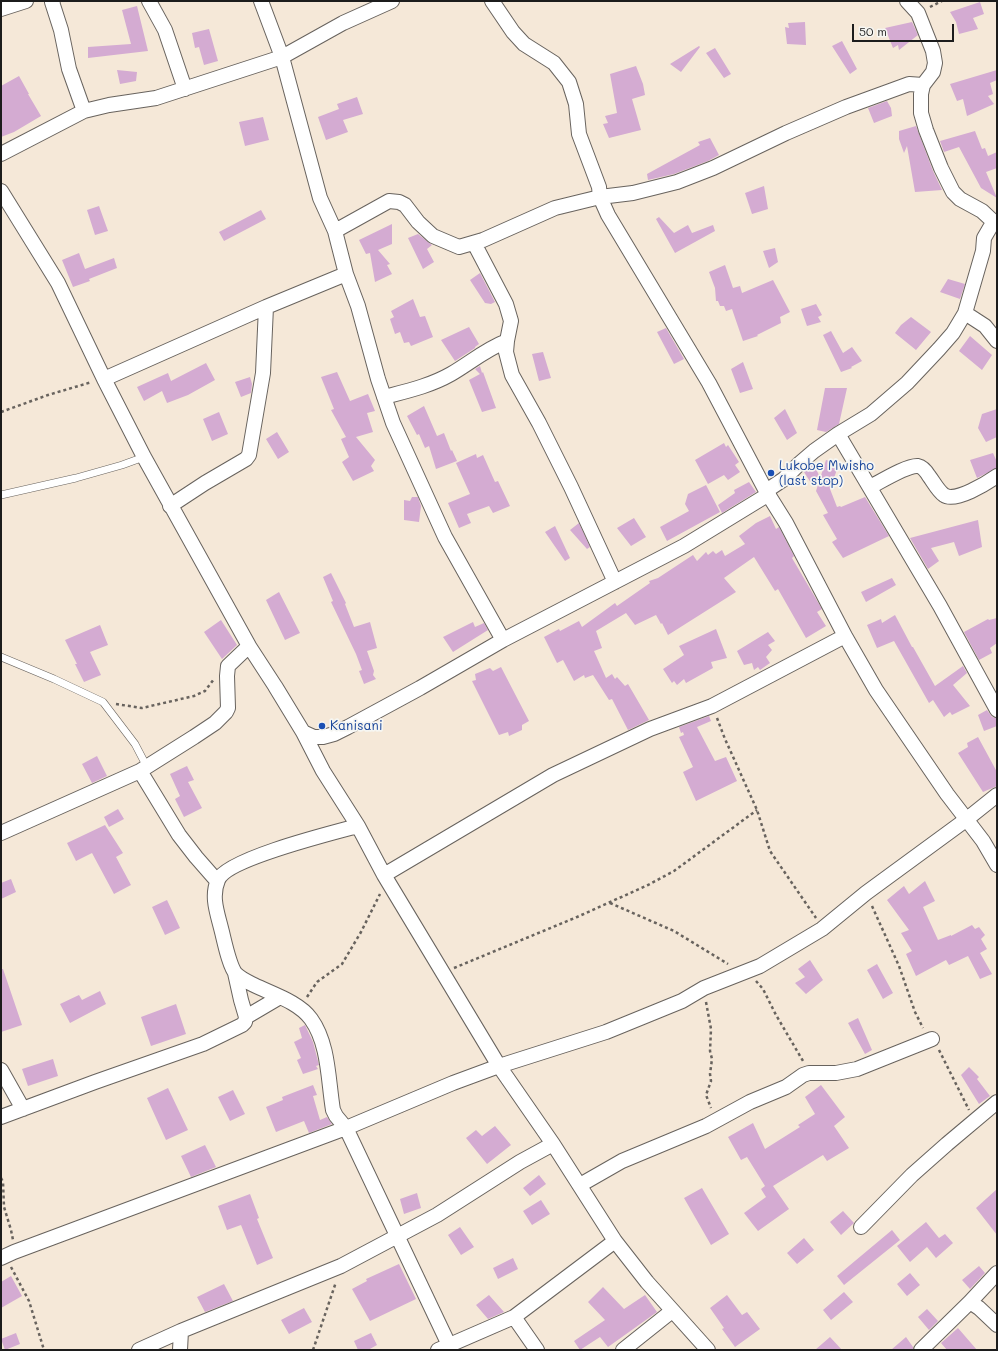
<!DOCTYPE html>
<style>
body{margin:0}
#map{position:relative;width:998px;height:1351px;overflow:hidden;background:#f5e8d8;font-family:Mali,sans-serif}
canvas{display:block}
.frame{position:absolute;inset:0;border:2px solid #1c1c1c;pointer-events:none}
.scale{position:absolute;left:852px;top:24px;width:102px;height:18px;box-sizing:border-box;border:2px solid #1c1c1c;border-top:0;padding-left:5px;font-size:12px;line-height:14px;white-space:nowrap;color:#1c1c1c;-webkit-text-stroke:3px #f6f6f2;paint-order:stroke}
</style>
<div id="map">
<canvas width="998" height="1351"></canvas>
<div class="frame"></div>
<div class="scale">50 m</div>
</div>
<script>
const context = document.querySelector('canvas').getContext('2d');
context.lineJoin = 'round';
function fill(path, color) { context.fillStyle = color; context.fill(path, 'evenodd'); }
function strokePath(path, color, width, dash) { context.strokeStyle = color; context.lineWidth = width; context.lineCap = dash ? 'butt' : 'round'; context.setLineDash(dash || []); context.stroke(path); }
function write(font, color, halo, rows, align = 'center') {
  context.font = font + ' Mali,sans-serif'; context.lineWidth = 3.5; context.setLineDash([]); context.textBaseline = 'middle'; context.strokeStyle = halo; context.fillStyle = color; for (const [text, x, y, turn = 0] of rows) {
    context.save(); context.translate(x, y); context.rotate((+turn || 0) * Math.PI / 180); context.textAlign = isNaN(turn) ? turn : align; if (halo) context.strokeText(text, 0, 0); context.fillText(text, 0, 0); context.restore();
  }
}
const building = new Path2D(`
 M980 2 984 14 973 18 978 29 959 34 956 22 950 12Z
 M137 6 148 51 88 58V47L131 44 122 10Z
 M805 22 806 45 787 44 785 27 789 28 788 23Z
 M912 22 918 35 899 50 898 45 893 48 885 28Z
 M209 29 218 61 204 65 199 47 195 48 192 33Z
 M842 41 857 69 850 74 832 46Z
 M699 46 700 47 681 72 670 64Z
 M715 48 731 74 724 78 706 53Z
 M636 66 643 84 645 95 632 99 641 130 609 138 603 124 608 123 605 116 617 113 610 74Z
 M117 70 137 72 136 81 120 84Z
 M997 70V80L990 83 993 94 988 96 994 104 967 116 963 99 957 101 950 84Z
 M19 76 29 94H28L41 116 14 132 1 137V86Z
 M357 97 363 114 343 120 348 132 326 140 318 117 339 109 337 104Z
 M887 101 891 108 892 116 874 123 868 108Z
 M263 117 269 140 245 146 239 122Z
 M916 126 933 171 942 190 915 192 907 146 904 153 899 139V131Z
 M975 131 982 149 985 148 988 156 997 152V168L986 172 997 198 981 188 959 147 944 152 940 141Z
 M710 138 719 155 708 161 674 174 648 180 647 174 700 145 698 142Z
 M764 186 768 209 752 214 745 193Z
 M99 206 108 231 95 235 87 210Z
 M261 210 266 219 224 241 219 232Z
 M659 217 674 233 688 225 692 233 713 225 715 231 675 253 656 219Z
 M392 224V244L378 250 390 264 387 265 392 274 375 282 370 253 366 254 359 240Z
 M418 234 432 245 427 249 434 262 423 269 408 238Z
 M775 248 778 262 769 268 763 251Z
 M79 253 85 269 114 258 117 268 89 279 90 281 73 287 62 260Z
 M725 265 733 288 740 286 742 293 773 280 790 312 780 317 781 323 757 335 758 336 743 341 732 309 726 311 724 306H720L718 301H716L715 288 709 272Z
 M480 273 495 302 491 304 485 303 470 280Z
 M948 279 965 284 960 299 940 292Z
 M413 299 420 317 425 316 433 337 411 346 409 342 404 343 400 332 395 334 390 319 394 317 391 311Z
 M816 304 822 315 818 317 821 322 807 326 801 309Z
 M911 317 931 332 916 350 895 333 901 325Z
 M469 327 479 344 475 347V348L455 361 441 340Z
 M666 328 684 359 674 364 657 332Z
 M831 331 843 353 852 347 862 361 851 367 852 368 841 372 823 335Z
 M970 336 992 355 982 370 959 351Z
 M543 352 551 378 539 381 532 354Z
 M743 362 753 389 740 393 731 369Z
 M206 363 215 380 188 395 167 403 162 391 144 401 137 387 168 373 171 381Z
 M480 366 482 373 483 372 496 408 482 412 469 380 480 374 475 369Z
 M337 372 350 401 368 394 375 411 367 413 373 432 356 437 375 460 371 466 374 471 353 481 342 462 349 457 341 439 346 437 331 410 334 409 321 377Z
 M250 377 252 384 251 393 241 397 235 382Z
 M825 388H847L839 424 826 432 817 430Z
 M424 406 437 436 444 433 451 451 452 450 457 461 436 469 429 446 425 448 419 434 417 435 407 416Z
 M785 409 797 433 787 440 774 418Z
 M997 409V437L986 442 978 428 982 414Z
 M219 412 228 434 212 441 203 419Z
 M277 432 289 452 278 459 266 439Z
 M724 443 726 447 728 445 739 462 735 465 740 472 728 480 724 475 708 484 695 460Z
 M993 453 997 462V468L977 478 970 460Z
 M476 454 477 458 483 455 495 482 498 481 510 506 493 513 489 506 467 514 471 523 459 528 448 503 470 494 456 463Z
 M826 460 839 464 830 489 837 507 840 506 841 507 865 497 889 536 843 558 832 542 837 539 823 515 828 513 816 491Z
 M813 463 819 475 811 483 804 472Z
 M749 482 756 492 722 513 718 505 735 493 734 490Z
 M706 485 720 512 667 541 660 527 689 511 685 504 688 494Z
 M412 497H418L421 506 419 522 404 520V500L410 501Z
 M770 516 776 529 779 527 794 556 792 558 822 609 817 612 826 626 806 638 778 589 775 591 754 557 724 578 736 592 668 635 662 623 661 624 656 615 635 625 626 613 596 631 602 648 594 651 606 678 612 674 615 679 617 677 625 686 628 684 649 720 647 721 628 730 612 699 609 700 593 675 585 678 584 675 574 681 563 660 557 663 544 637 559 629 560 631 579 621 582 627 615 603 617 606 650 583 649 581 658 578 693 555 697 561 706 552 708 555 713 551 716 554 722 550 725 556 745 544 739 536 756 523Z
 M634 518 646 537 631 546 617 528Z
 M978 520 982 547 959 556 954 542 931 548 939 561 928 569 910 538Z
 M579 523 590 547 587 549 570 530Z
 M555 526 570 558 565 561 545 532Z
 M331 573 346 603 345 604 354 627 370 622 377 648 367 651 374 671 373 675 376 679 364 684 359 671 362 670 356 654 331 602 333 601 323 577Z
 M892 578 896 585 866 602 861 592Z
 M279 592 300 633 285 640 266 600Z
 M895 615 912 647H913L935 686 963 666 967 673 953 685 970 706 952 715 950 712 944 717 933 700 929 703 894 641 877 648 867 625 881 619 882 623Z
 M997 618V643L990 648 992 653 979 660 964 632 988 619 989 620Z
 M221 620 237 645 222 659 204 632Z
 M473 622 475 627 484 623 488 630 453 652 443 637Z
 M100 625 108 645 90 652 101 675 84 682 75 664H77L65 640Z
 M716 629 727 658 711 662 713 668 686 683 684 679 677 685 674 681 672 683 663 669 684 655 679 646Z
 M768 632 775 641 768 645 772 650 766 657 770 663 760 670 758 667 754 670 752 663 744 665 737 651Z
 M501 667 529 721 522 725V730L509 736 508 732 499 735 472 681 476 680 475 674 490 668 493 671Z
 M987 710 992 717 997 718V726L984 731 978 715Z
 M709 716 711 721 697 727 715 761 726 757 737 781 696 801 683 772 693 767 679 737 684 735 683 732 681 733 679 727Z
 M978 737 997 772V786L983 792 958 753 968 747 967 743Z
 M97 756 107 776 92 783 82 764Z
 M187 766 194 780 188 782 202 808 184 817 175 799 180 796 170 774Z
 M118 809 124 819 109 827 104 817Z
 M105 825 123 853 116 857 131 885 114 894 92 853 76 861 67 843Z
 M11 879 16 892 1 899V883Z
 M925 881 935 901 923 907 938 940 951 935V936L972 925 975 929 979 927 985 935 981 939 987 949 980 953 992 974 980 979 968 956 949 965 946 960 916 976 906 954 912 951 901 933 909 930 887 900 904 886 909 894Z
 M167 900 180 928 165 935 152 907Z
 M810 960 823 980 806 994 795 983 805 977 798 969Z
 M877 964 893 993 883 999 867 970Z
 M1 969H3L22 1025 1 1032Z
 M100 991 106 1004 70 1023 60 1004 79 995 82 1000Z
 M176 1004 186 1034 151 1046 141 1017Z
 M858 1018 872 1050 865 1054 848 1023Z
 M305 1025 313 1042 319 1065 316 1066 318 1069 303 1074 297 1060 301 1058 294 1042 302 1038 299 1028Z
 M53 1059 58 1076 28 1086 22 1069Z
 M969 1067 979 1077 977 1079 990 1096 979 1104 961 1075Z
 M313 1085 317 1095 313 1096 320 1120 327 1117 332 1124 309 1133 304 1121 276 1132 266 1107 283 1100 282 1097Z
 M821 1085 845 1117 834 1126 849 1148 827 1161 823 1155 773 1186 789 1209 758 1231 744 1213 766 1197 761 1189 765 1186 747 1157 741 1160 728 1137 753 1123 765 1149 800 1127 798 1125 815 1114 805 1097Z
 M168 1088 188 1130 166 1140 147 1098Z
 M233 1090 245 1114 230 1121 218 1097Z
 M495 1126 511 1145 487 1164 466 1138 476 1130 482 1136Z
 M205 1145 216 1167 191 1177 181 1156Z
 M539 1175 546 1184 530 1196 523 1188Z
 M702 1188 729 1234 711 1245 684 1198Z
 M997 1189V1235L976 1208Z
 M417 1193 421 1208 404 1214 400 1199Z
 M250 1194 259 1218 257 1219 273 1258 257 1265 241 1225 227 1230 218 1206Z
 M541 1200 550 1214 532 1225 523 1211Z
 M843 1211 854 1223 841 1235 830 1222Z
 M926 1222 939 1238 945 1234 953 1243 936 1258 927 1247 910 1262 897 1246Z
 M460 1227 474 1247 461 1255 448 1235Z
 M892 1230 900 1240 844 1285 837 1276Z
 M804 1238 814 1250 797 1264 787 1253Z
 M513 1258 518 1269 498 1279 493 1268Z
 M399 1264 416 1299 370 1321 352 1289 367 1281 366 1279Z
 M979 1266 985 1273 970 1289 962 1280Z
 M910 1273 920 1285 907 1296 897 1284Z
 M11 1276 22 1296 1 1308V1282Z
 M224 1284 233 1301 205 1312 197 1297Z
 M603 1287 624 1309 645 1295 657 1312 608 1347 600 1337 580 1350 574 1341 605 1320 588 1302Z
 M844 1292 853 1302 831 1320 823 1310Z
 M489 1295 504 1312 488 1319 476 1305Z
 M727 1295 742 1315 747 1312 760 1329 735 1347 722 1329 724 1328 710 1308Z
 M304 1308 312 1322 289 1334 281 1320Z
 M927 1309 938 1321 929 1330 918 1317Z
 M958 1328 977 1350H947L941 1343Z
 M16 1333 20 1344 5 1350 1 1339Z
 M371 1333 377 1345 368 1350H358L354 1341Z
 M830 1337 842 1350H815Z
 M906 1337 913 1347V1350H891Z`);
const path = new Path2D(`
 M930 7 942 1
 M1 412 48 395 92 382
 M116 704 142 708 194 696 205 691 214 679
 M717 718 725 739 757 810 770 851 816 918
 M610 903 674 931 728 964
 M872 906 899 966 915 1012 923 1028
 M454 968 577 917 648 885 674 871 757 810
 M756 981 763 989 776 1015 803 1061
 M307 997 317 982 342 964 361 932 380 894
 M706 1002 711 1029 710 1051 712 1059 710 1074 711 1081 706 1095 711 1108
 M939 1050 969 1110
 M1 1178 3 1182 4 1207 11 1230 13 1240
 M11 1267 29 1301 44 1350
 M313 1350 336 1282`);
const service = new Path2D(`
 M1 495 76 478 122 465 144 457
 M1 657 54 679 103 702 135 744 147 767`);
const minor = new Path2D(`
 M53 1 52 2 61 30 69 69 84 111
 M149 1 165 30 185 89
 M261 1 282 57 320 198 335 231 346 274 358 306 378 379 393 423 445 537 503 640
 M492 1 513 32 524 44 554 63 569 82 576 104 579 134 599 187 600 197 608 215 709 383 766 491 786 523 845 636 876 690 947 794 983 841 997 865
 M907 1 918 13 933 51 935 63 933 72 923 85 921 94V113L926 130 941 168 953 192 960 199 982 211 995 223
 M1 9 26 1
 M1 154 84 111 109 105 156 98 282 57 343 23 392 1
 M1 191 58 283 104 379 144 457 249 646 275 686 303 732 323 771 358 826 384 875 499 1066 553 1144 615 1241 647 1282 708 1350
 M335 231 389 201 399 202 405 205 418 222 433 236 459 247 483 240 555 208 600 197 633 193 677 182 713 168 786 133 846 107 909 84 923 85
 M474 243 506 304 511 321 507 341 506 352 512 375 539 423 571 487 615 582
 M965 313 985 326 997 341
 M104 379 266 307 346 274
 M384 397C407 391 430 386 451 374 470 363 486 349 507 341
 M838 434 940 606 997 710
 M870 487C880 482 907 465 918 466 923 467 926 471 929 476 933 481 938 491 944 495 955 503 987 483 997 476
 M766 491 784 479 800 463 814 451 838 434 871 414 907 383 939 349 953 333 965 313 983 251 984 238 991 226 997 222
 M170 506 205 483 246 459 249 455 263 373 266 307
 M303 732 314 737H323L334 734 348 727 420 688 503 640 684 546 769 494
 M140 771 179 835 196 857 217 881
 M358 826C332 833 227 859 218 880 211 896 217 912 221 928 224 939 229 966 236 974 241 979 248 982 254 985 272 994 299 1002 311 1019 329 1044 328 1080 333 1110L336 1116 346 1128 449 1345
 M1 833 140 771 194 737 215 723 226 712 228 708 227 676 228 666 249 646
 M384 875 553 775 650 729 712 706 845 636
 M246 1017 280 997
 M1 1070 23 1109
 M1 1117 95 1082 203 1044 242 1025 245 1022 246 1017 241 1000 235 973
 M580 1185 622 1161 706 1126 750 1102 786 1087 803 1075 809 1073H836L857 1069 932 1039
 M861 1227 912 1175 947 1144 997 1102
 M1 1258 14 1252 346 1128 453 1083 499 1066 606 1032 682 1001 704 988 760 966 822 929 866 893 967 819 997 795
 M970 1302 979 1308 997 1325
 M514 1317 537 1350
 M139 1350 181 1331
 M180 1350 181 1331 341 1266 437 1215 520 1162 553 1144
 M438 1350 514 1317 615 1241
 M623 1350 672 1311
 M921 1350 970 1302 997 1273`);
const markers = [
 [771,473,4,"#1a4fb4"],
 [322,726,4,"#1a4fb4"]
];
const transitNames = [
 ["Lukobe Mwisho",779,466],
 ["(last stop)",779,481],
 ["Kanisani",330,726]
];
fill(building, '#d4abd2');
strokePath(service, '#68635e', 8);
strokePath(minor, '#68635e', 16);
strokePath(path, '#68635e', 2.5, [3, 3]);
strokePath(service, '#fff', 7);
strokePath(minor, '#fff', 14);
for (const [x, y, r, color] of markers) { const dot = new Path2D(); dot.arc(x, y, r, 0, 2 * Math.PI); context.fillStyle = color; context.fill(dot); strokePath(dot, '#f6f6f2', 1.5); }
write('13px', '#164399', '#f6f6f2', transitNames, 'left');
</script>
